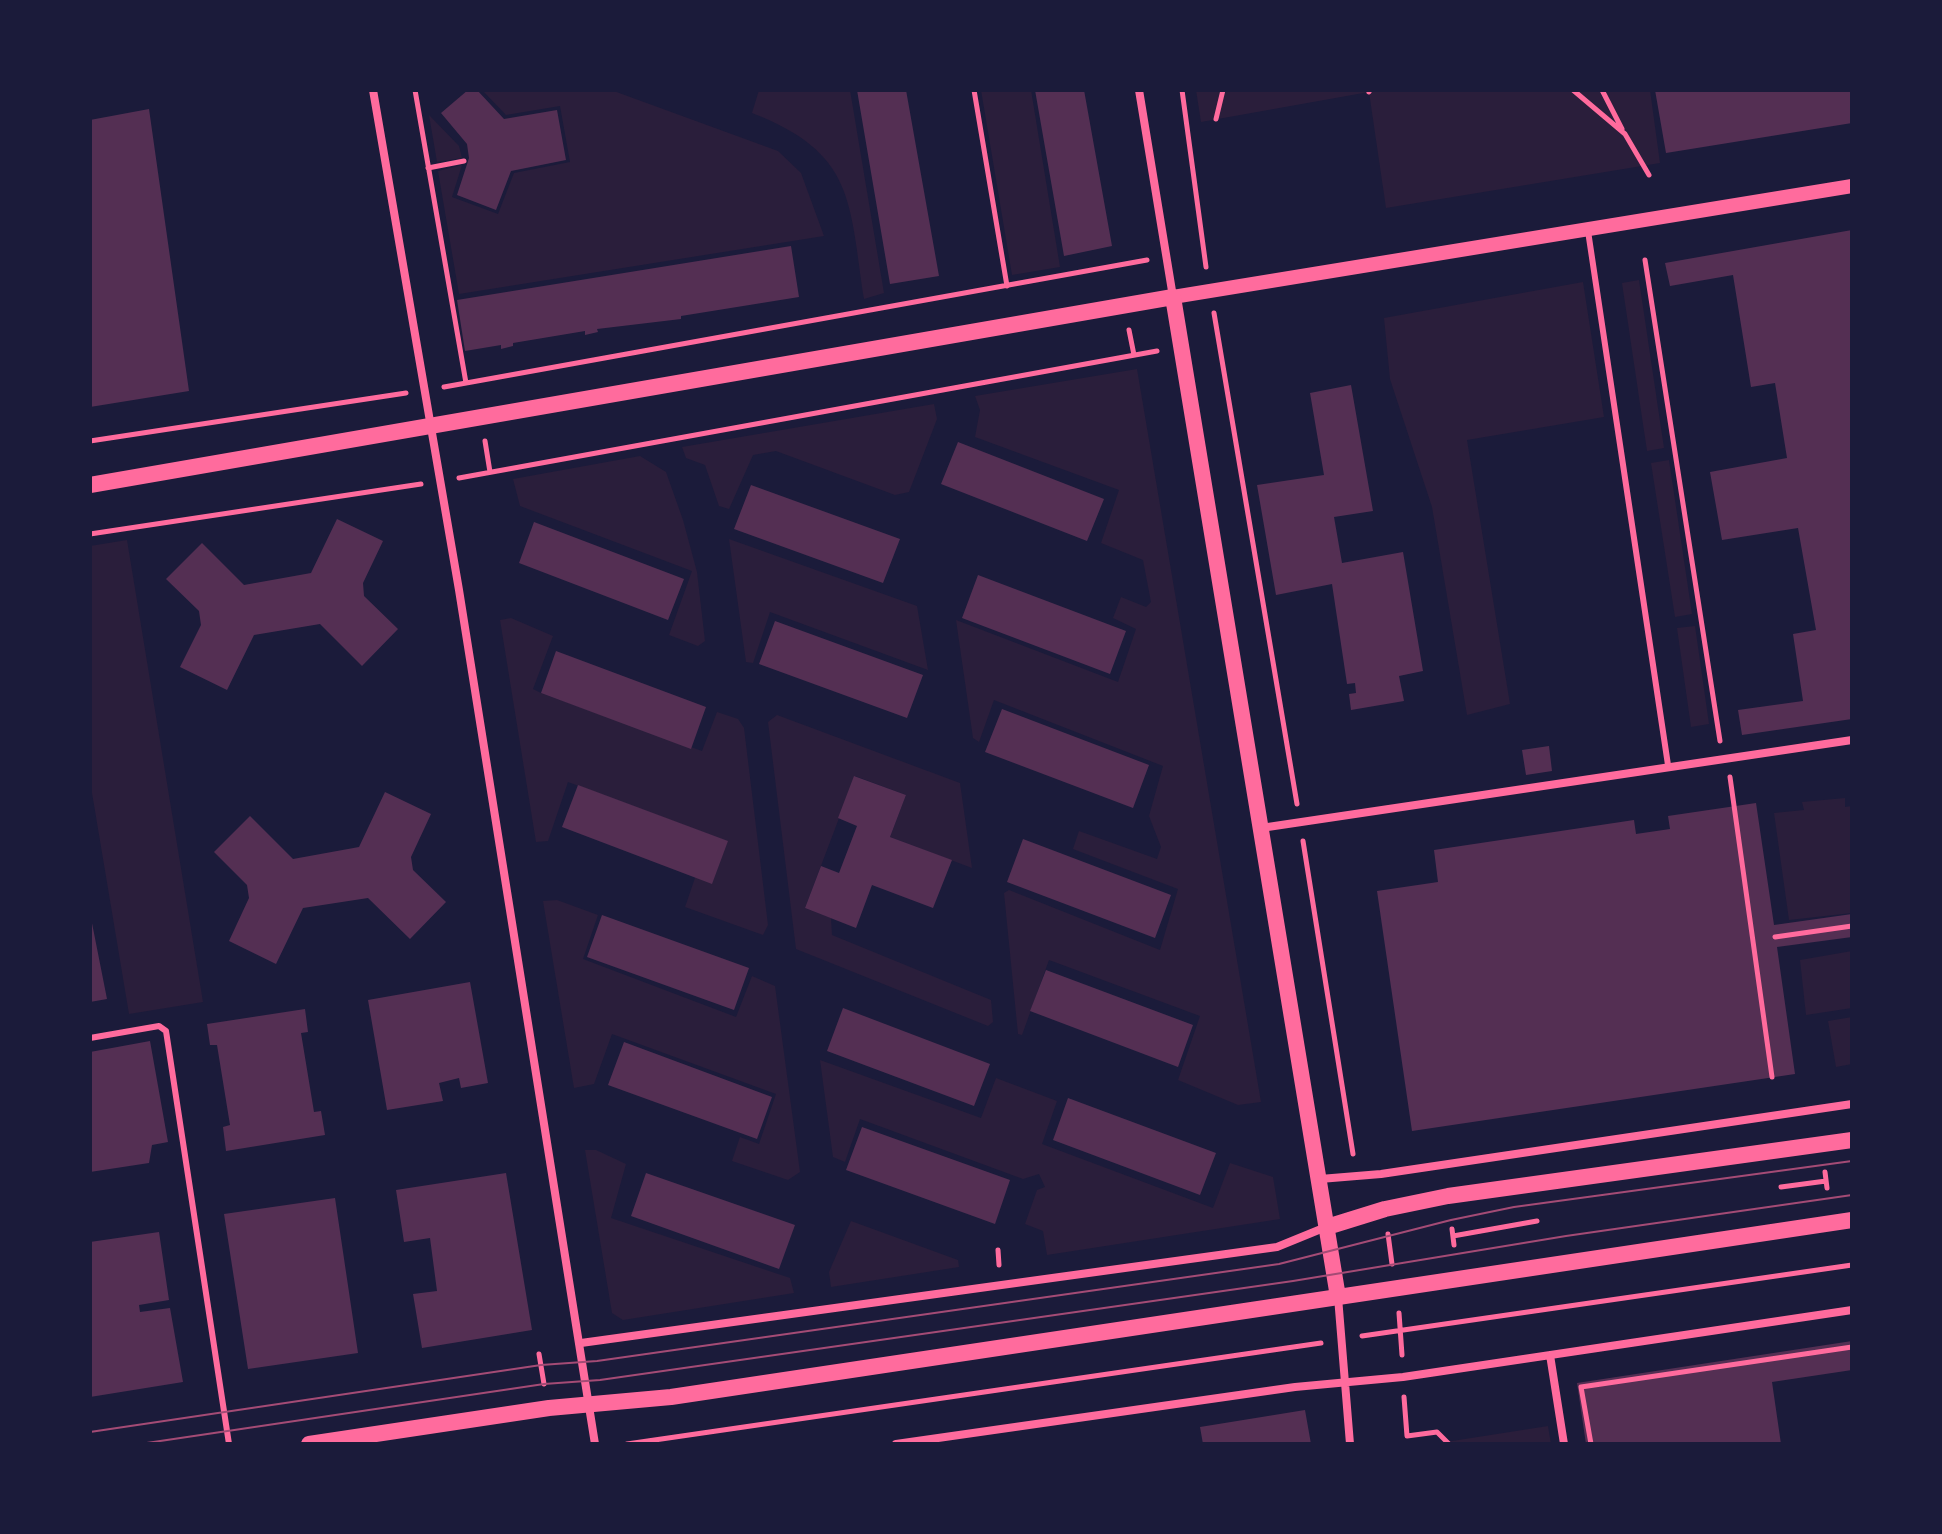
<!DOCTYPE html>
<style>
body{margin:0}
#map{position:relative;width:1942px;height:1534px;overflow:hidden;background:#1b1b3a;font-family:"Times New Roman",serif}
canvas{display:block}
.frame{position:absolute;inset:0;border:92px solid #1b1b3a;pointer-events:none}
</style>
<div id="map">
<canvas width="1942" height="1534"></canvas>
<div class="frame"></div>
</div>
<script>
const context = document.querySelector('canvas').getContext('2d');
context.lineJoin = 'round';
function fill(path, color) { context.fillStyle = color; context.fill(path, 'evenodd'); }
function strokePath(path, color, width, dash) { context.strokeStyle = color; context.lineWidth = width; context.lineCap = dash ? 'butt' : 'round'; context.setLineDash(dash || []); context.stroke(path); }
const green = new Path2D(`
 M482 90H611L778 151 801 173 824 236 459 294 438 171 462 165 452 197 498 214 514 173 570 162 560 106 506 115Z
 M759 90H850L884 293 864 299C849 201 855 153 752 113Z
 M981 90H1031L1060 267 1012 275Z
 M1196 90H1650L1660 163 1386 208 1369 92 1201 122Z
 M429 115 459 146 462 158 437 162Z
 M1639 280 1664 448 1647 451 1622 283Z
 M1583 282 1604 417 1467 440 1510 704 1467 715 1432 507 1390 379 1384 318Z
 M1137 369 1261 1102 1238 1105 1178 1080 1200 1016 1049 960 1022 1035 1018 1034 1004 893 1009 890 1160 950 1178 889 1073 849 1079 831 1157 859 1161 847 1149 816 1163 766 994 700 979 742 973 738 956 620 1118 682 1136 629 1113 618 1121 597 1146 607 1151 602 1143 560 1101 543 1119 490 975 437 980 410 975 396Z
 M934 404 937 419 909 492 895 495 776 451 753 455 729 509 719 506 705 465 686 458 682 447Z
 M640 456 666 472 683 520 697 572 705 641 698 646 669 635 692 571 520 506 513 479Z
 M1669 460 1692 614 1675 617 1651 463Z
 M729 539 917 606 928 670 770 612 753 663 746 662Z
 M127 540 203 1002 129 1014 90 781V546Z
 M511 618 553 636 533 689 541 693 702 751 717 712 738 719 744 728 768 925 763 935 685 907 695 878 727 841 568 782 548 841 536 842 500 620Z
 M1695 626 1709 724 1691 727 1677 628Z
 M777 715 960 783 972 868 890 837 906 795 855 776 805 908 831 918 832 935 991 1000 993 1022 988 1026 796 949 768 722Z
 M1845 798V807L1852 806V913L1789 920 1774 813 1804 810 1802 802Z
 M557 900 598 915 583 959 736 1017 752 976 775 986 800 1172 788 1180 732 1161 740 1137 759 1144 776 1094 612 1034 594 1084 574 1088 543 901Z
 M1852 951V1008L1806 1015 1800 960Z
 M1852 1017V1064L1836 1067 1828 1021Z
 M820 1060 981 1118 996 1078 1057 1101 1042 1144 1213 1208 1230 1163 1273 1177 1280 1219 1047 1255 1043 1231 1025 1224 1037 1190 1045 1187 1039 1174 1023 1179 860 1119 845 1162 833 1157Z
 M585 1150H596L626 1164 611 1218 790 1278 794 1293 623 1320 612 1313Z
 M851 1221 958 1260 959 1267 831 1287 829 1272Z
 M1548 1426 1551 1444H1433Z`);
const building = new Path2D(`
 M468 90H477L504 119 557 110 566 160 511 171 496 210 457 195 469 158 467 144 441 113Z
 M857 90H906L939 276 890 284Z
 M1035 90H1084L1112 246 1064 256Z
 M1655 90H1852V123L1666 153Z
 M149 109 189 391 90 407V120Z
 M1852 230V719L1742 735 1738 710 1803 701 1793 634 1816 630 1798 528 1722 540 1710 472 1787 458 1775 383 1751 387 1733 275 1670 286 1665 263Z
 M791 246 799 297 681 316V319L597 329 598 332 585 335V331L513 343V346L501 349V345L465 351 457 300Z
 M1351 385 1373 511 1334 517 1342 563 1403 552 1423 671 1399 676 1404 701 1351 710 1349 694 1356 693 1355 683 1347 684 1332 584 1276 595 1257 485 1324 475 1310 393Z
 M958 442 1104 499 1087 541 941 484Z
 M751 485 900 539 883 583 734 529Z
 M337 519 383 541 363 583 364 596 398 629 362 666 320 624 254 635 227 690 180 667 201 625 199 611 166 579 202 543 244 585 311 573Z
 M534 522 684 579 668 620 519 563Z
 M978 575 1126 631 1110 674 962 618Z
 M775 621 923 675 907 718 759 664Z
 M556 651 706 707 691 749 541 693Z
 M1002 709 1149 765 1133 808 985 752Z
 M1549 746 1552 771 1526 775 1522 750Z
 M854 776 906 795 890 837 952 860 933 908 872 885 856 928 805 908 821 866 839 873 857 826 838 818Z
 M578 785 728 841 712 884 562 827Z
 M385 792 431 814 411 857 413 870 446 902 410 939 368 898 303 908 276 964 229 941 249 898 247 885 214 852 250 816 293 859 359 847Z
 M1756 803 1774 925 1852 914V937L1777 947 1795 1074 1412 1131 1377 891 1438 882 1434 850 1634 820 1636 834 1670 829 1668 816Z
 M1023 839 1171 895 1155 938 1007 882Z
 M90 913 107 999 90 1002Z
 M602 915 749 968 734 1010 587 957Z
 M1046 970 1193 1025 1178 1067 1030 1011Z
 M470 982 488 1083 461 1088 459 1078 439 1083 443 1101 387 1110 368 1000Z
 M843 1008 990 1064 974 1106 827 1051Z
 M305 1009 308 1032 301 1033 314 1112 321 1111 325 1135 226 1151 223 1127 230 1125 217 1045H210L207 1024Z
 M150 1041 168 1142 152 1145 149 1163 90 1172V1052Z
 M624 1042 772 1097 757 1139 608 1085Z
 M1068 1098 1216 1153 1200 1195 1053 1140Z
 M862 1127 1010 1180 995 1224 846 1170Z
 M506 1173 532 1330 422 1348 413 1294 437 1291 430 1238 404 1242 396 1190Z
 M646 1173 795 1225 779 1269 631 1216Z
 M335 1198 358 1353 248 1369 224 1214Z
 M159 1232 169 1300 139 1305 140 1312 170 1308 183 1382 90 1397V1242Z
 M1852 1341V1370L1772 1382 1781 1444H1586L1577 1383Z
 M1305 1410 1311 1444H1203L1200 1427Z`);
const path = new Path2D(`
 M415 90 466 383
 M974 90 1007 286
 M1182 90 1206 267
 M1573 90 1625 134 1649 175
 M1602 90 1622 129
 M1369 92 1370 90
 M1216 119 1223 90
 M428 168 464 161
 M1645 260 1720 741
 M1214 313 1297 804
 M1129 330 1134 355
 M444 387 1147 260
 M90 441 406 393
 M485 441 490 472
 M459 478 1157 351
 M90 534 421 484
 M1730 777 1772 1077
 M1303 841 1353 1154
 M1775 937 1852 926
 M1825 1172 1827 1188
 M1781 1187 1826 1181
 M1452 1229 1454 1245
 M1388 1234 1392 1264
 M1453 1236 1537 1221
 M998 1250 999 1265
 M1399 1313 1402 1355
 M1362 1336 1852 1265
 M539 1354 544 1384
 M1404 1397 1407 1436 1437 1432 1449 1444
 M627 1444 1321 1343
 M1591 1444 1581 1387 1852 1347`);
const service = new Path2D(`
 M1588 231 1668 765
 M90 1038 159 1026 166 1031 229 1444`);
const minor = new Path2D(`
 M373 90 459 590 595 1444
 M1139 90 1173 297
 M1261 828 1852 740
 M1320 1179 1381 1174 1852 1104
 M1338 1297 1350 1444
 M581 1343 1277 1247 1326 1227
 M1550 1355 1564 1444
 M896 1444 1295 1387 1403 1377 1852 1310`);
const tertiary = new Path2D(`
 M1173 297 1852 186`);
const secondary = new Path2D(`
 M90 485 1173 297 1338 1297
 M1327 1227 1385 1209 1448 1196 1852 1140
 M309 1444 549 1408 671 1397 1852 1220`);
const tram = new Path2D(`
 M90 1432 541 1365 597 1361 1279 1264 1451 1220 1514 1207 1852 1161
 M140 1444 544 1384 600 1380 1293 1281 1566 1236 1852 1195`);
fill(green, '#2a1e3b');
fill(building, '#542f53');
strokePath(path, '#ff6b9d', 5);
strokePath(service, '#ff6b9d', 6);
strokePath(minor, '#ff6b9d', 8);
strokePath(tertiary, '#ff6b9d', 14);
strokePath(secondary, '#ff6b9d', 16);
strokePath(tram, '#a44b75', 2);
</script>
